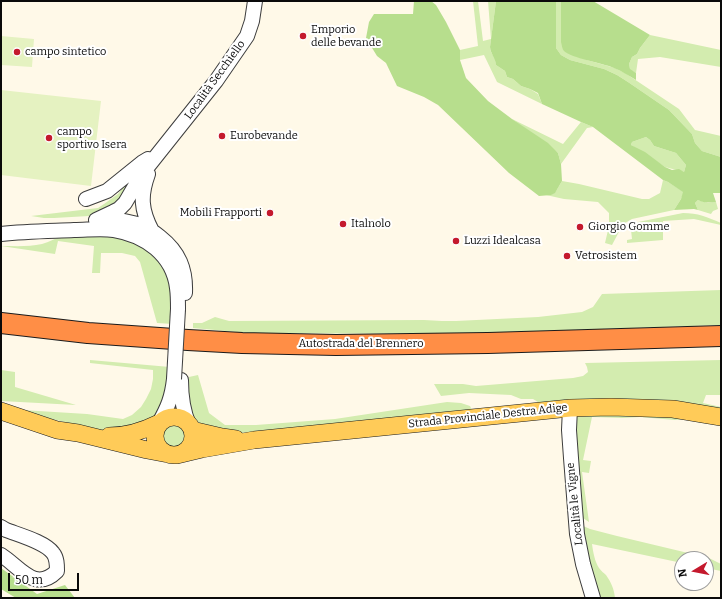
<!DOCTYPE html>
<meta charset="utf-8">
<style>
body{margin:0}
#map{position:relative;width:722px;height:599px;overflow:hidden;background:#fff9e8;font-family:Bitter,serif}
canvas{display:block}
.frame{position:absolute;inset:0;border:2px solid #0a0a0a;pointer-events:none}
.north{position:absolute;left:674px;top:551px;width:40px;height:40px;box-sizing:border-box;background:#fff;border:1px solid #9d9d9d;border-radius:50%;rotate:260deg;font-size:11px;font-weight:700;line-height:16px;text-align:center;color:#0a0a0a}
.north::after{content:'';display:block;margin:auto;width:14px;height:18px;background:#c4192d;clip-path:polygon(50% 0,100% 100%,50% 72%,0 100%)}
.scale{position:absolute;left:8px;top:573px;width:71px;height:18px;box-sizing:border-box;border:2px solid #0a0a0a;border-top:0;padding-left:5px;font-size:12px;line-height:14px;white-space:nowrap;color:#0a0a0a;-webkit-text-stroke:3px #fff;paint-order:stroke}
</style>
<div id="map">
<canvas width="722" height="599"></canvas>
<div class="frame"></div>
<div class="north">N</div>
<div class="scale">50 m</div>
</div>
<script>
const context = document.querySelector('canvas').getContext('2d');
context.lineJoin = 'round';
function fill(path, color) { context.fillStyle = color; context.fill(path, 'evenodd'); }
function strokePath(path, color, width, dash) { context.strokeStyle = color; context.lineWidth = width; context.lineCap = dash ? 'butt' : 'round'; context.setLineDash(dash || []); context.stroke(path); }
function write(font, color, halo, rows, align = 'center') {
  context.font = font + ' Bitter,serif'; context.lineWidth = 4; context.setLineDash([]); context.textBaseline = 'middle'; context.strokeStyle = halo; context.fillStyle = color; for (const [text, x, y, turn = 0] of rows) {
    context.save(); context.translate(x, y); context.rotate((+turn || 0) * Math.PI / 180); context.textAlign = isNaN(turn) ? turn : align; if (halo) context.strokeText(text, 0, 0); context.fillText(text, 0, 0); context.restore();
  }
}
const green = new Path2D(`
 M473 1H478L483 41 491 39 488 1H496L490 47 491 52 495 58 496 65 505 71 507 77 513 79 521 86 530 89 538 94 542 104 497 82 484 55 460 60V50L478 46Z
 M556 1H561V13L587 60 615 68 625 73 679 109 695 130 721 136V157L702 151 695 143 692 134 669 110 628 82 617 75 604 69 570 60 561 55 556 48Z
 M650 35 721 50V67L660 57 638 59 636 73 630 70 629 64 632 57 637 54 640 48Z
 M512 119 563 144 581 122 593 127 587 128 561 164 558 153Z
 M646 137 650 140 654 146 676 153 686 165 684 172 665 167 631 145 632 142Z
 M136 172 119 201 97 215 89 216 54 218H44L31 216 98 208 104 204 118 194Z
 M663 180 668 182 684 192 681 199 674 210 632 219 625 223 621 228 612 245 605 243 609 226V213L598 202 564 199 546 195C556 195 557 189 562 181L579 184 642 199H649L660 193Z
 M698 200 708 203 716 202 718 209 713 211 711 214 698 210 695 203Z
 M683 213C698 213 707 217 721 223V225L694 219 663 221V240L627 243V240L632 239 631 230 638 222Z
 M63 236H115L133 240 157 257 170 279 173 324 157 323 140 262 135 256 122 253H101L100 273H92L94 246 58 241 55 254 1 246C15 246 29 247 42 244 49 242 56 238 63 236Z
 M721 290V325L454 334 248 333 193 328V323H202L215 317 229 321 424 320 442 321H456L538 317 582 312 593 307 602 294Z
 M90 360 170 367 165 403 149 423 101 431 52 419 22 410 87 414 123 419 132 415 141 407 146 399 151 389 153 379V370L90 363Z
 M721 360V395H706L703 403 721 407V411L543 405 533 399H521L511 395 469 393 441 396 434 384H463L476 386 573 378 583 376 588 372 587 367 585 363Z
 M1 370 15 372V387L76 405 1 401Z
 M198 375 209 413 225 425H256L335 419 447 402 461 403 470 406 473 412 344 426 239 433 207 428 198 422 193 415 189 404 187 394 189 377Z
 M672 414 720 424 702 423 683 419 675 420 640 417 622 418 592 417 583 460 591 461 589 473 582 472 589 522 580 516 575 415Z
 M163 437a12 12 0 1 1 24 0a12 12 0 1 1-24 0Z
 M581 525 590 529 617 536 709 558 721 564V571L706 568V559H682V563L592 544C593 552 595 562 599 568 601 571 604 573 606 575 611 582 614 589 615 598H596Z`);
const forest = new Path2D(`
 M414 1H431L436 5 446 22 460 50V60L466 78 488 101 512 119 548 143 558 153 561 164 562 181 555 193 551 195 539 196 509 173 438 105 424 97 397 86 386 63 377 56 366 38 369 22 374 14H413Z
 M496 1H556V48L561 55 570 60 604 69 617 75 628 82 669 110 692 134 695 143 702 151 721 157V193H713L716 202C709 203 704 203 698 200L695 203 698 210 694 209 674 210 681 199 683 192 668 182 663 180 593 127 581 122 542 104 538 93 530 89 521 86 513 79 507 77 505 71 496 65C495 56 491 55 490 47ZM646 137 650 140 654 146 676 153 686 165 684 172 679 169 672 170 665 167 645 152 631 145 632 142Z
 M561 1H593L650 35 640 48 637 54 632 57 629 64 630 69 636 73V80C629 76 622 71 614 68 603 63 571 58 564 51 562 49 562 45 561 42Z
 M1 568 37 594 65 585 75 598H16L1 589Z`);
const pitch = new Path2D(`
 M1 36 34 39 32 67 1 65Z
 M1 90 101 101 91 186 1 175Z`);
const minor = new Path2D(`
 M148 174C140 196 141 210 152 231
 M86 199 107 191 143 162 148 159
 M100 219C114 219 131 221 145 227 150 229 155 233 160 237 179 252 186 269 185 293
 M96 220 113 212 119 209 125 203 142 174 216 81 247 36 252 21 255 1
 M1 234C26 231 50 231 74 230 87 230 101 228 114 230 145 235 173 255 177 288 178 295 178 302 178 309
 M181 380C181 395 183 411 189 425
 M570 408 569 430 571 458 577 534 583 564 593 598
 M159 423C168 407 172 397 174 379
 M1 527 6 530C19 535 45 542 53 553 57 558 57 565 57 571 35 593 20 567 1 555`);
const major = new Path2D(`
 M1 411 57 430 78 433 147 450 168 454
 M155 436a19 19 0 1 1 38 0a19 19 0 1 1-38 0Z
 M192 430 222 437 236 439
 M109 436C127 436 143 431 159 423
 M177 455 202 449 254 440 570 408 611 407 673 409 721 417`);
const highway = new Path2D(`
 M1 323 88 333 188 340 242 343 336 345 488 343 721 336`);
const minorBridge = new Path2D(`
 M174 379 178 309`);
const markers = [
 [303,36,4,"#c4192d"],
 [17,52,4,"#c4192d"],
 [222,136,4,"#c4192d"],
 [49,138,4,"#c4192d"],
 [270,213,4,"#c4192d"],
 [343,224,4,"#c4192d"],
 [580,227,4,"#c4192d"],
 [456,241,4,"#c4192d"],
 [567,256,4,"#c4192d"]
];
const poiNames = [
 ["Emporio",311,30],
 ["delle bevande",311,43],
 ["campo sintetico",25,52],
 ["campo",57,132],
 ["sportivo Isera",57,145],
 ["Eurobevande",230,136],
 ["Mobili Frapporti",262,213,"right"],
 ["Italnolo",351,224],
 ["Giorgio Gomme",588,227],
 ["Luzzi Idealcasa",464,241],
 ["Vetrosistem",575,256]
];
const streetNames = [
 ["Località Secchiello",215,80,-54],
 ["Autostrada del Brennero",361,344],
 ["Strada Provinciale Destra Adige",488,416,-6],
 ["Località le Vigne",575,504,-96]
];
fill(green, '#d3ecaf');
fill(forest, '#b7de8d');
fill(pitch, '#e5f2c1');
strokePath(minor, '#3d3d3d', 16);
strokePath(major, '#1b1b1b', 18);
strokePath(highway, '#1b1b1b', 22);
strokePath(minor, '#fff', 14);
strokePath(major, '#ffcb58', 17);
strokePath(highway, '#ff8e46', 20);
strokePath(minorBridge, '#3d3d3d', 16, []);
strokePath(minorBridge, '#fff', 14);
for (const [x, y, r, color] of markers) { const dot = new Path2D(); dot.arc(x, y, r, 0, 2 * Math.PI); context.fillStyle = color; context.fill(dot); strokePath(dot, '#fff', 1.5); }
write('11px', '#0a0a0a', '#fff', poiNames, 'left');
write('11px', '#0a0a0a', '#fff', streetNames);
</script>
